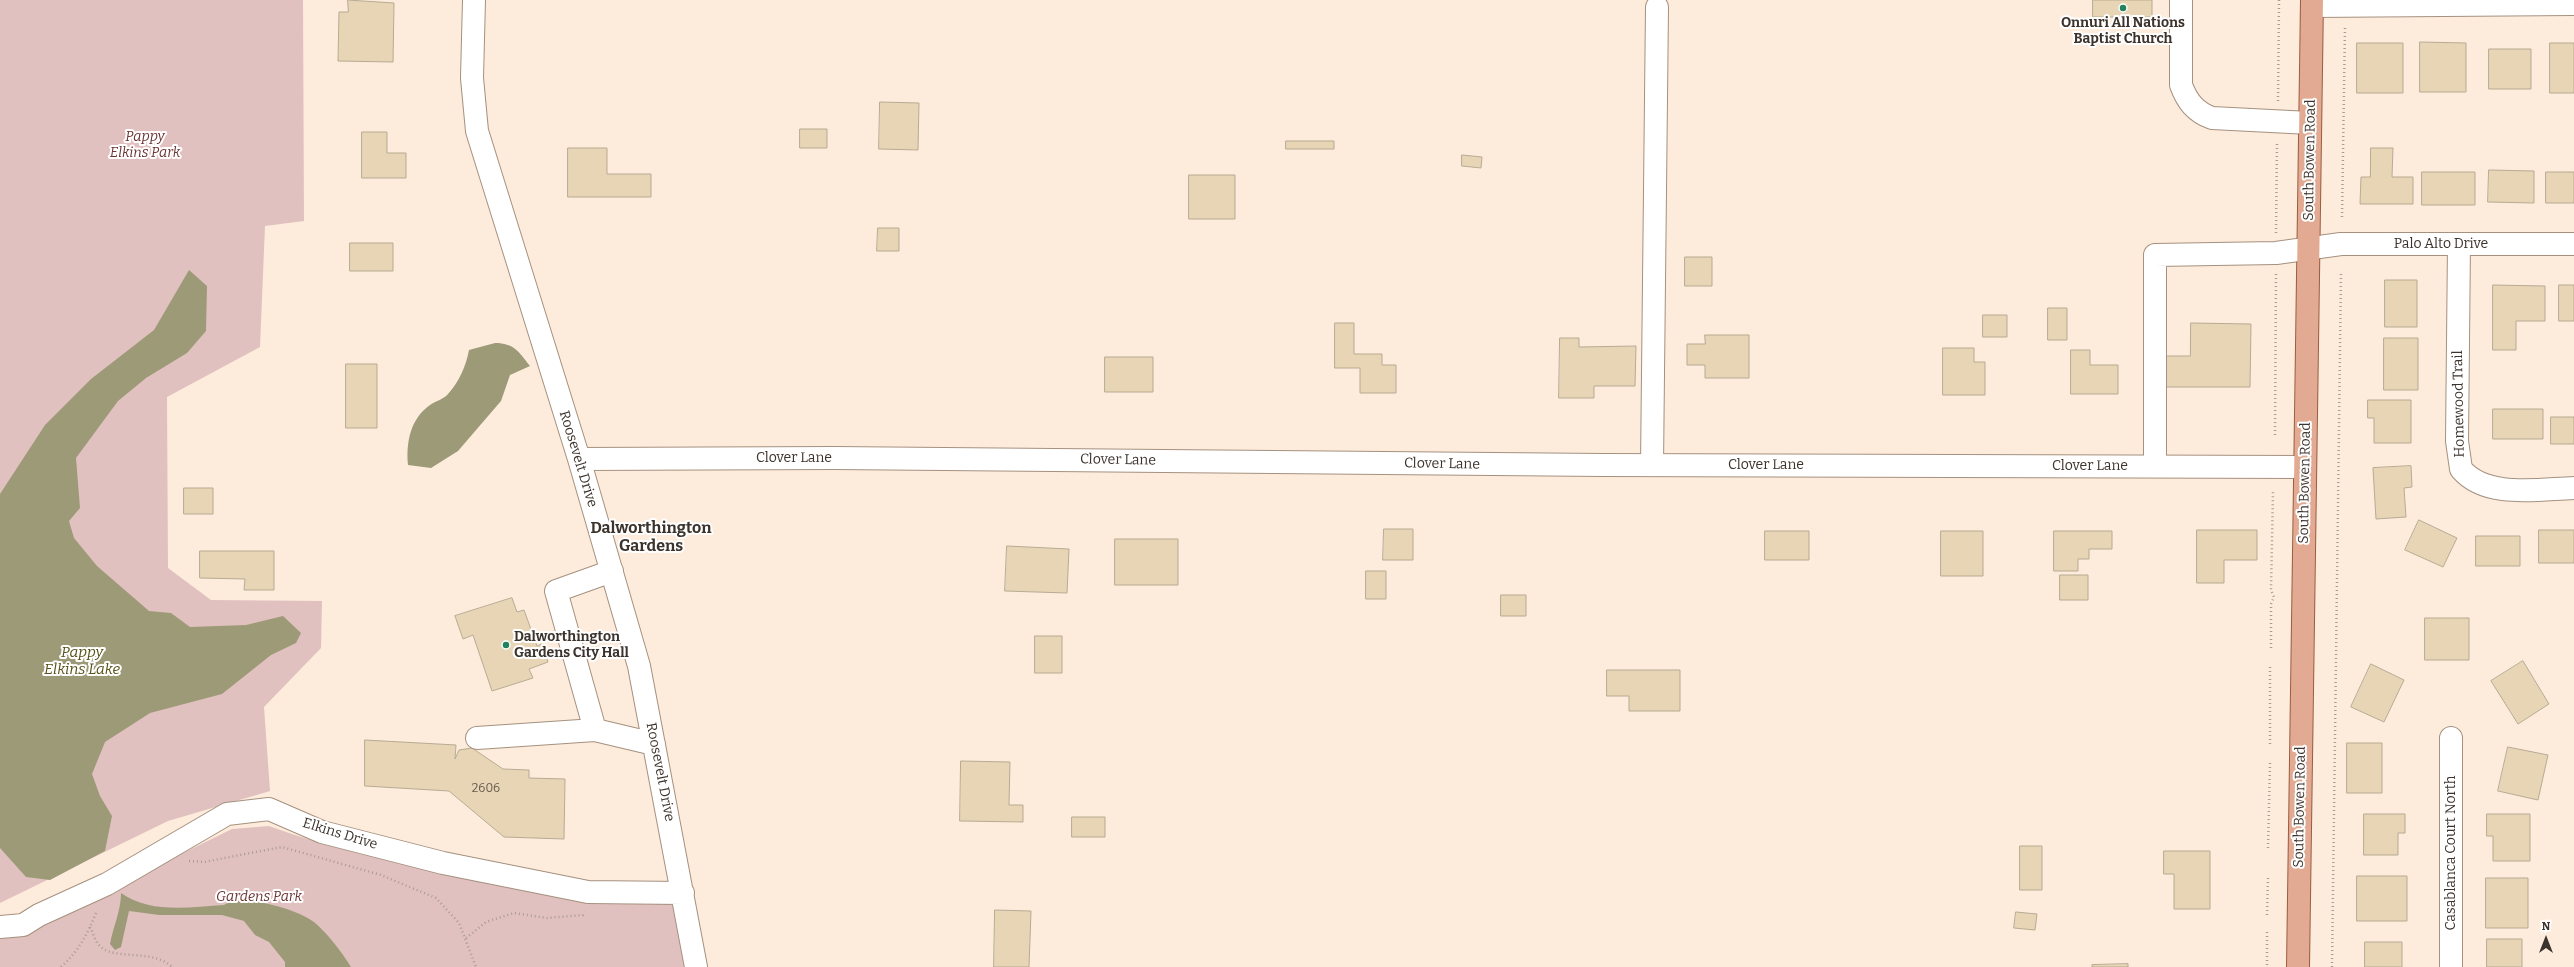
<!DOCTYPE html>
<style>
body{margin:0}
#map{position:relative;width:2574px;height:967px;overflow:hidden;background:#fdebdc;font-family:Bitter,serif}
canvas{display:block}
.north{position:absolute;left:2526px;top:919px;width:40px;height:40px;-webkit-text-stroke:3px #fff;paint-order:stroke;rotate:0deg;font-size:11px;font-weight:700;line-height:16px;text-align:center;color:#3c332c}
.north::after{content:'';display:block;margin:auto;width:14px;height:18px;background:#3c332c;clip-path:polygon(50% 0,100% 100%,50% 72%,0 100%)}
</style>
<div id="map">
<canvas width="2574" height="967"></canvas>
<div class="north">N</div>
</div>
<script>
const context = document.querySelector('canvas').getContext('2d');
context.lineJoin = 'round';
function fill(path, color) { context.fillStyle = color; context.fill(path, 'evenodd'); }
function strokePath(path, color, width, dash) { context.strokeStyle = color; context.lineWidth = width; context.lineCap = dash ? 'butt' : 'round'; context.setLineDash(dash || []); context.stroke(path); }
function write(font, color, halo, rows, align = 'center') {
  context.font = font + ' Bitter,serif'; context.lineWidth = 4; context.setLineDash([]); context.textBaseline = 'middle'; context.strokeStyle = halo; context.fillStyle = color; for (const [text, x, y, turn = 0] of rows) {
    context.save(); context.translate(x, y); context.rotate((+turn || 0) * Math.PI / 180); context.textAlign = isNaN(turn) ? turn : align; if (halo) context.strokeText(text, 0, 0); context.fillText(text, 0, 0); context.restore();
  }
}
const green = new Path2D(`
 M0 0H303L304 221 265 226 260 347 167 397 168 568 211 600 322 601 321 648 264 707 270 791 168 821 0 903Z
 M269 826C398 873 542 886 677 902L689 967H0V931L83 902 232 829Z`);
const water = new Path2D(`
 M189 270 207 286 206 331 187 353 146 378 118 401 76 458 80 508 69 521 74 538 97 566 149 611 171 613 190 627 246 625 283 616 301 633 296 643 271 655 222 694 150 713 105 742 92 774 100 796 112 816 105 851 50 880 26 877 0 848V494L45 425 91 379 154 330Z
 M495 343C514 343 519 352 530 366L510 375 501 401 458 451 431 468 408 465C406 443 410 419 430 405 436 401 444 399 448 394 459 382 466 366 469 350Z
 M121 893C151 914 189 907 224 905 242 893 297 909 314 922 329 935 341 951 351 967H285V962L269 942 255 935 244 921 222 915H159L129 911 121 947 115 950 110 944C113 927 121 911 121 893Z`);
const building = new Path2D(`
 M348 0 394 3 393 62 338 61 339 12H348Z
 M2093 0H2152V17H2093Z
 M2420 42 2466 43V92H2420Z
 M2357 43H2403V93H2357Z
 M2550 43H2574V93H2550Z
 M2489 49H2531V89H2489Z
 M880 102 919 103 918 150 879 149Z
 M800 129H827V148H800Z
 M362 132H387V153H406V178H362Z
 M1286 141H1334V149H1286Z
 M568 148H607V174H651V197H568Z
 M2371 148H2393L2392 177H2413V204H2360L2361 177H2370Z
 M1462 155 1482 157 1481 168 1462 166Z
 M2489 170 2534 171V203L2488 202Z
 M2422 172H2475V205H2422Z
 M2546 172H2574V203H2546Z
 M1189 175H1235V219H1189Z
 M878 228H899V251H877Z
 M350 243H393V271H350Z
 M1685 257H1712V286H1685Z
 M2385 280H2417V327H2385Z
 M2493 285 2545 286V321H2516V350H2493Z
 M2559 285H2574V321H2559Z
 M2048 308H2067V340H2048Z
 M1983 315H2007V337H1983Z
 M1335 323H1354V354H1382V365H1396V393H1360V368H1335Z
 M2191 323 2251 324 2250 387H2163L2164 356H2190Z
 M1705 335H1749V378H1705V365H1687V344H1705Z
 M1560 338H1579V347L1636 346 1635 386H1594V398H1559Z
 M2384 338H2418V390H2384Z
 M1943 348H1974V362H1985V395H1943Z
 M2071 350H2090V365H2118V394H2071Z
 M1105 357H1153V392H1105Z
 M346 364H377V428H346Z
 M2368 400H2411V443H2374V418H2368Z
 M2493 409H2543V439H2493Z
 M2551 417H2574V444H2551Z
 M2411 466 2412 487 2404 488 2406 517 2376 519 2373 468Z
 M184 488H213V514H184Z
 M2419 520 2457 538 2443 567 2405 550Z
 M1384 529H1413V560H1383Z
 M2197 530H2257V560H2224V583H2197Z
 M2539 530H2574V563H2539Z
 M1765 531H1809V560H1765Z
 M1941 531H1983V576H1941Z
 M2054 531H2112V549H2089V559H2078V571H2054Z
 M2476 536H2520V566H2476Z
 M1115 539H1178V585H1115Z
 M1007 546 1069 549 1067 593 1005 591Z
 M200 551H274V590H244L245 579 200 578Z
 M1366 571H1386V599H1366Z
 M2060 575H2088V600H2060Z
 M1501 595H1526V616H1501Z
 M512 598 517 612 524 610 537 646 542 644 548 662 529 669 533 678 492 691 473 635 463 639 455 616Z
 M2425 618H2469V660H2425Z
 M1035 636H1062V673H1035Z
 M2523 661 2549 704 2518 724 2491 681Z
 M2371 664 2404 680 2384 722 2351 707Z
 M1607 670H1680V711H1629V696H1607Z
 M365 740 456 745 455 759 459 750 472 748 503 769 529 770V778L565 779 564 839 504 837 449 791 365 786Z
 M2347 743H2382V793H2347Z
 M2508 747 2548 755 2538 800 2498 791Z
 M961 761 1010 762 1009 805H1023V822L960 821Z
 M2364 814H2405V833H2398V855H2364Z
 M2487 814H2530V861H2493V836H2487Z
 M1072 817H1105V837H1072Z
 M2020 846H2042V890H2020Z
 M2164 851H2210V909H2174V874H2164Z
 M2357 876H2407V921H2357Z
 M2486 878H2528V928H2486Z
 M995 910 1031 911 1029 967H994Z
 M2016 912 2037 914 2035 930 2014 928Z
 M2487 939H2522V967H2487Z
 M2365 942H2402V967H2365Z
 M2128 964V967H2092V965Z`);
const path = new Path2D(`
 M2278 101 2279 0
 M2342 217 2345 26
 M2276 233 2277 142
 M2275 435 2276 273
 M2271 648V604L2274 597 2271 590 2273 491
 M2270 744V664
 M2268 848 2270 763
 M189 861 204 862 282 847 381 875 436 898 459 923 476 967
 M2267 915 2268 877
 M90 927C93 932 95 942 100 946 114 961 152 948 172 967
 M2267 932V967
 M466 938 486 922 514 913 547 918 583 915 585 912
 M61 967C78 952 87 935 96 913
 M2332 967 2341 272`);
const minor = new Path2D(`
 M474 0 472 78 477 131 579 459 639 666 696 967
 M2181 0V85C2187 101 2195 112 2212 118L2310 123
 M2312 6 2574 4
 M2459 244 2457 441 2461 469C2486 499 2539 489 2574 488
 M579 459 834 458 1603 465 2305 467
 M1652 465 1657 7
 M2155 466V255L2276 253 2341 244H2574
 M595 730 654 744
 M477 738 595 730 556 591 612 571
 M0 927 23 925 39 915 107 884 227 814 269 809 322 832 443 863 588 892 683 893
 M2451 967V738`);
const major = new Path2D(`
 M2298 967 2312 0`);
const markers = [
 [2123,8,4,"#21835b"],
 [506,645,4,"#21835b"]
];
const numberNames = [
 ["2606",486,789]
];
const poiNames = [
 ["Onnuri All Nations",2123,23],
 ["Baptist Church",2123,39],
 ["Dalworthington",514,637,"left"],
 ["Gardens City Hall",514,653,"left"]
];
const parkNames = [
 ["Pappy",145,137],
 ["Elkins Park",145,153],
 ["Gardens Park",259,897]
];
const streetNames = [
 ["South Bowen Road",2310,160,-89],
 ["Palo Alto Drive",2441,244],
 ["Homewood Trail",2459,404,-91],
 ["Clover Lane",794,458],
 ["Roosevelt Drive",578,459,73],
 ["Clover Lane",1118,460,1],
 ["Clover Lane",1442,464,1],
 ["Clover Lane",1766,465],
 ["Clover Lane",2090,466],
 ["South Bowen Road",2305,483,-89],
 ["Roosevelt Drive",660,772,79],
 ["South Bowen Road",2300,807,-89],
 ["Elkins Drive",340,834,17],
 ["Casablanca Court North",2451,853,-90]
];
const waterNames = [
 ["Pappy",82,653],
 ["Elkins Lake",82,670]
];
const quarterNames = [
 ["Dalworthington",651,529],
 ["Gardens",651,547]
];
fill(green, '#e1c1bf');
fill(water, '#9d9a78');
fill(building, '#e7d5b5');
strokePath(building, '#b7ab93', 1);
strokePath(minor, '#a5917f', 24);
strokePath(major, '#9b5c40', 24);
strokePath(path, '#aa9c90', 2.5, [1, 3]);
strokePath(minor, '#fff', 22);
strokePath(major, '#e2aa92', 22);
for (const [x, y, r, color] of markers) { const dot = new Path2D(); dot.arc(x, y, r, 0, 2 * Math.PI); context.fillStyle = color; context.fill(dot); strokePath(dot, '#fff', 1.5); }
write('12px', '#675c4e', null, numberNames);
write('bold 14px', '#3c332c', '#fff', poiNames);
write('italic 14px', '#6b3533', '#fff', parkNames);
write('14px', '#3c332c', '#fff', streetNames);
write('italic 15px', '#595219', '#fff', waterNames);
write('bold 16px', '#3c332c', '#fff', quarterNames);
</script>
